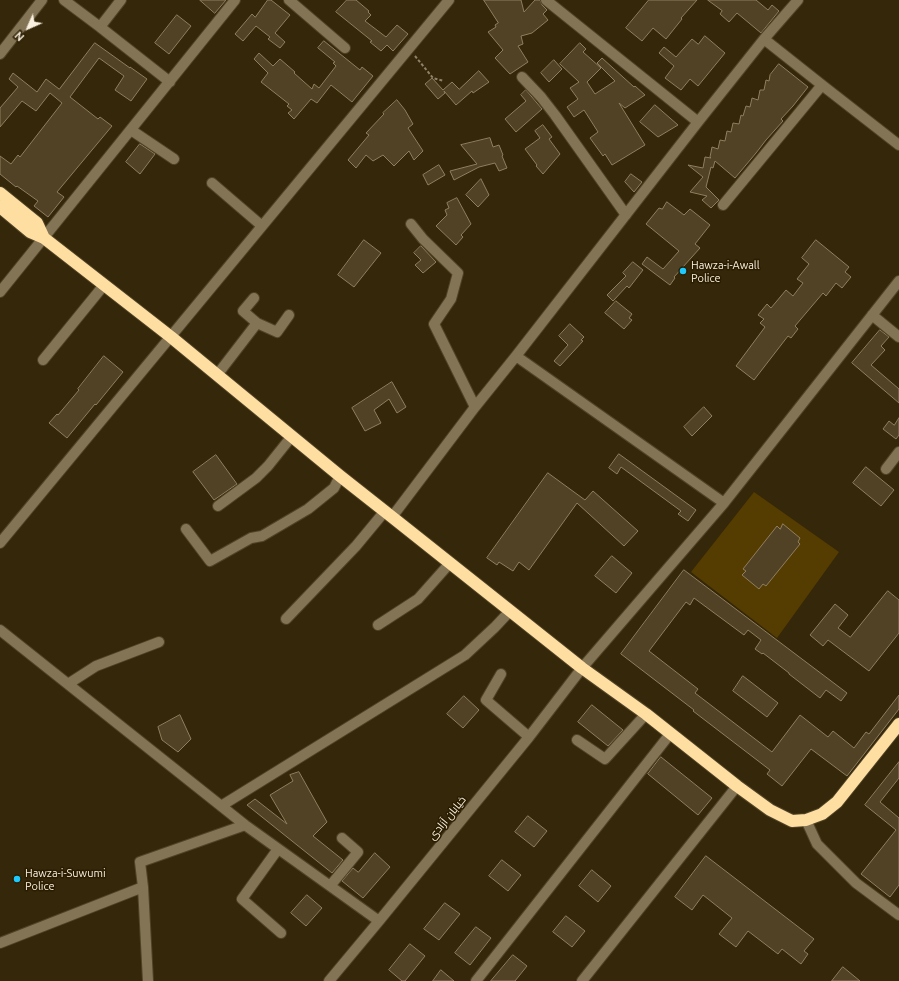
<!DOCTYPE html>
<meta charset="utf-8">
<style>
body{margin:0}
#map{position:relative;width:899px;height:981px;overflow:hidden;background:#352709;font-family:Ubuntu,sans-serif}
canvas{display:block}
.north{position:absolute;left:8px;top:8px;width:40px;height:40px;-webkit-text-stroke:3px #2b1d01;paint-order:stroke;rotate:225deg;font-size:11px;font-weight:700;line-height:16px;text-align:center;color:#f9f0df}
.north::after{content:'';display:block;margin:auto;width:14px;height:18px;background:#f9f0df;clip-path:polygon(50% 0,100% 100%,50% 72%,0 100%)}
</style>
<div id="map">
<canvas width="899" height="981"></canvas>
<div class="north">N</div>
</div>
<script>
const context = document.querySelector('canvas').getContext('2d');
context.lineJoin = 'round';
function fill(path, color) { context.fillStyle = color; context.fill(path, 'evenodd'); }
function strokePath(path, color, width, dash) { context.strokeStyle = color; context.lineWidth = width; context.lineCap = dash ? 'butt' : 'round'; context.setLineDash(dash || []); context.stroke(path); }
function write(font, color, halo, rows, align = 'center') {
  context.font = font + ' Ubuntu,Cairo,sans-serif'; context.lineWidth = 3; context.setLineDash([]); context.textBaseline = 'middle'; context.strokeStyle = halo; context.fillStyle = color; for (const [text, x, y, turn = 0] of rows) {
    context.save(); context.translate(x, y); context.rotate((+turn || 0) * Math.PI / 180); context.textAlign = isNaN(turn) ? turn : align; if (halo) context.strokeText(text, 0, 0); context.fillText(text, 0, 0); context.restore();
  }
}
const green = new Path2D(`
 M754 492 839 552 777 638 691 572Z`);
const building = new Path2D(`
 M200 0H226L215 13Z
 M268 0H271L290 15 275 33 285 42 280 48 268 39 270 37 256 26 243 41 235 34 252 14 255 17Z
 M347 0H356L369 11 368 12 371 15 365 21 386 37 397 25 408 34 393 51 387 45 381 51 370 42 372 41 336 12Z
 M484 0H521L524 12 535 0H540L542 5 547 10 543 14 548 20 532 33 521 36 523 44 518 46 528 62 510 74 495 58 503 50 488 32 496 27 495 25 498 23Z
 M649 0H697L681 18 682 19 666 39 653 28 642 41 626 28Z
 M708 0H756L768 10 772 5 779 11 761 33 737 13 729 22 720 14 722 11Z
 M177 15 191 26 169 54 155 43Z
 M705 36 725 53 698 86 690 79 681 90 665 78 674 66 659 53 664 47 676 57 692 39 698 44Z
 M324 41 360 70 362 67 373 76 352 102 331 85 317 103 311 99 294 119 288 113 292 110 287 106 289 104 261 82 268 73 254 59 259 53 273 66 280 59 295 72 294 73 312 89 314 84 319 88 336 66 333 63 335 62 318 48Z
 M95 43 130 68V67L147 79 131 101 115 90 124 76 99 58 70 97 98 119 100 117 112 126 57 192 64 197 48 217 34 206 38 201 17 186 16 187 0 174V156L11 164 18 155 20 157 62 103 50 93 36 111 22 101 0 127V108L18 87 9 79 13 73 37 92 46 79 59 89Z
 M580 43 586 49 583 52 601 68 587 82 595 94 615 81 597 63 602 58 634 87 635 86 645 95 625 108 619 103 645 145 612 165 605 154 603 156 590 138 598 132 584 110 574 117 567 107 578 99 570 88 579 82 560 64Z
 M554 60 562 69 549 82 541 73Z
 M779 64 808 87 793 106 781 119 783 121 766 140 756 153 735 178 715 161 713 168 711 167 706 187 719 200 711 208 702 200 707 196 690 192 703 177 688 165 703 168 705 157 711 158 710 157 712 147 718 149 720 140 725 141 727 131 731 132 733 123 739 124 741 115 743 116 746 106 750 107 752 98 758 100 760 90H764L766 80 769 81 770 75Z
 M479 71 489 82 473 93 472 91 456 105 444 91 445 93 438 99 425 84 432 78 443 90 452 82 459 89Z
 M526 90 542 109 516 132 505 119 526 101 521 95Z
 M397 100 405 110 413 124 408 128 423 151 414 160 409 151 394 166 383 155 373 161 366 155 356 168 348 160 369 135 366 133 384 114 383 113Z
 M655 105 678 125 658 137 640 122Z
 M543 125 552 137 549 139 560 154 543 174 536 166 537 165 525 149 540 138 535 131Z
 M490 138 493 147 499 145 503 155 502 156 507 168 499 171 495 163 479 167 454 180 450 171 477 164 461 145Z
 M140 144 155 154 140 174 126 162Z
 M439 165 445 175 428 185 423 175Z
 M631 174 642 182 634 192 625 182Z
 M481 179 489 195 478 207 466 195Z
 M457 198 471 224 461 235 463 237 456 245 436 226 447 215 445 210 449 208 447 203Z
 M667 202 684 215 690 209 710 225 695 244 700 248 674 277 675 278 670 285 642 264 647 257 663 269 679 251 646 224 659 208 662 209Z
 M364 240 381 253 354 287 338 275Z
 M816 240 849 267 845 272 851 277 842 288 836 283 826 296 823 293 795 326 798 329 791 338 788 336 754 380 736 366 765 327 760 323 764 319 758 315 767 304 771 308 786 290 793 296 803 283 797 279 809 264 802 258Z
 M421 246 436 262 423 273 415 265 421 260 414 253Z
 M633 262 643 270 629 288 627 286 613 301 607 295 626 276 623 273Z
 M616 301 632 314 629 318 632 320 624 329 605 313Z
 M570 324 584 337 581 340 583 341 560 366 554 361 568 345 559 336Z
 M880 330 889 337 881 346 885 350 871 365 899 389V403L852 363Z
 M104 356 123 372 96 405 95 404 67 438 49 423 57 414 58 415 79 390 78 389Z
 M392 382 406 407 397 413 389 399 374 410 381 423 365 431 352 408Z
 M704 407 712 416 692 436 684 427Z
 M899 418V435L896 439 883 429 889 421 894 425Z
 M619 454 696 510 688 521 678 514 681 511 621 467 617 474 609 468Z
 M216 455 237 484 214 500 193 472Z
 M866 467 894 490 881 506 853 483Z
 M548 473 585 500 593 491 638 531 624 546 577 503 529 570 519 562 513 571 499 562 497 565 487 558Z
 M783 524 800 538 798 542 800 544 766 586 763 584 759 589 742 575 746 571 743 569 777 526 780 529Z
 M612 556 632 573 616 593 595 576Z
 M684 570 847 693 841 701 826 690 820 698 789 674V673L763 653 762 654 755 649 761 640 748 630 744 635 694 598 690 605 686 602 649 651 698 689 695 693 772 752 800 715 828 737 833 731 854 748 866 732 869 734 899 695V709L847 776 811 749 782 786 767 774 770 770 693 711 694 710 621 654Z
 M888 591 899 600V633L869 671 828 640 823 646 810 635 835 604 848 615 838 628 850 637Z
 M743 676 778 703 767 717 733 691Z
 M464 696 479 710 463 728 447 714Z
 M592 705 623 730 608 746 578 722Z
 M180 715 191 739 178 752 162 740 158 727Z
 M661 757 712 798 698 815 648 774Z
 M899 762V778L880 802 899 818V885L890 897 861 874 896 830 865 805Z
 M299 772 327 822 313 836 343 860 332 873 247 805 255 799 287 824 270 795 293 781 290 775Z
 M528 816 547 831 534 847 515 832Z
 M375 853 390 867 363 898 342 881 353 868 358 872Z
 M706 856 814 939 804 951 808 954 801 964 782 949 778 954 748 931 736 947 719 934 732 918 703 895 692 910 675 897Z
 M502 860 521 875 508 891 489 876Z
 M592 870 611 886 598 902 579 886Z
 M307 895 322 908 306 926 291 913Z
 M445 903 460 914 439 940 424 929Z
 M566 916 585 931 572 947 553 932Z
 M476 927 491 938 470 965 455 953Z
 M410 944 425 956 405 981H402L389 970Z
 M513 955 527 966 515 981H491Z
 M843 967 860 981H832Z
 M441 970 454 981H433Z`);
const path = new Path2D(`
 M415 56 433 78 444 81`);
const minor = new Path2D(`
 M64 0 100 27 170 82
 M289 0 345 48
 M546 0 698 122
 M100 27 121 0
 M764 39 822 85 899 145
 M0 54 42 0
 M522 77 541 97 555 115 626 215
 M131 130 174 159
 M212 183 262 226
 M723 205 822 85
 M411 224 423 239 458 273 451 299 434 324 475 407
 M0 292 235 0
 M254 298 243 311 257 323 277 332 289 315
 M872 315 899 337
 M516 356 724 503
 M43 360 104 285
 M217 375 257 323
 M886 469 899 452
 M218 506 256 478 268 466 292 436
 M392 517 475 407 516 356 698 122 764 39 798 0
 M186 529 210 561 251 538 262 536 308 509 334 488 340 476
 M0 543 449 0
 M286 619 356 546 385 511
 M378 625 418 599 450 563
 M0 630 245 825 379 921
 M501 674 486 700 529 737
 M68 684 96 666 159 642
 M577 740 605 759 646 714
 M221 806 465 655 495 627 510 611
 M806 820 817 844 856 883 899 915
 M278 849 242 899 281 933
 M330 886 358 852 342 838
 M0 943 143 887
 M148 981 143 887 140 862 245 825
 M329 981 379 921 529 737 582 668 724 503 899 281
 M476 981 670 734
 M582 981 737 786`);
const highway = new Path2D(`
 M0 193 37 223 44 238
 M0 207 30 232 44 238 171 337 340 476 392 517 582 668 646 714 737 786 770 810 792 821 806 820 822 814 837 802 899 724`);
const markers = [
 [683,271,4,"#1ec9fd"],
 [17,879,4,"#1ec9fd"]
];
const poiNames = [
 ["Hawza-i-Awall",691,265],
 ["Police",691,278],
 ["Hawza-i-Suwumi",25,873],
 ["Police",25,886]
];
const streetNames = [
 ["خیابان آزادی",447,818,-51]
];
fill(green, '#553c00');
fill(building, '#514225');
strokePath(building, '#8f7e5f', 1);
strokePath(minor, '#504327', 12);
strokePath(highway, '#504327', 14);
strokePath(path, '#8e826a', 2, [3, 2]);
strokePath(minor, '#847456', 10);
strokePath(highway, '#ffdea2', 12);
for (const [x, y, r, color] of markers) { const dot = new Path2D(); dot.arc(x, y, r, 0, 2 * Math.PI); context.fillStyle = color; context.fill(dot); strokePath(dot, '#2b1d01', 1.5); }
write('11px', '#f9f0df', '#2b1d01', poiNames, 'left');
write('11px', '#f9f0df', '#2b1d01', streetNames);
</script>
